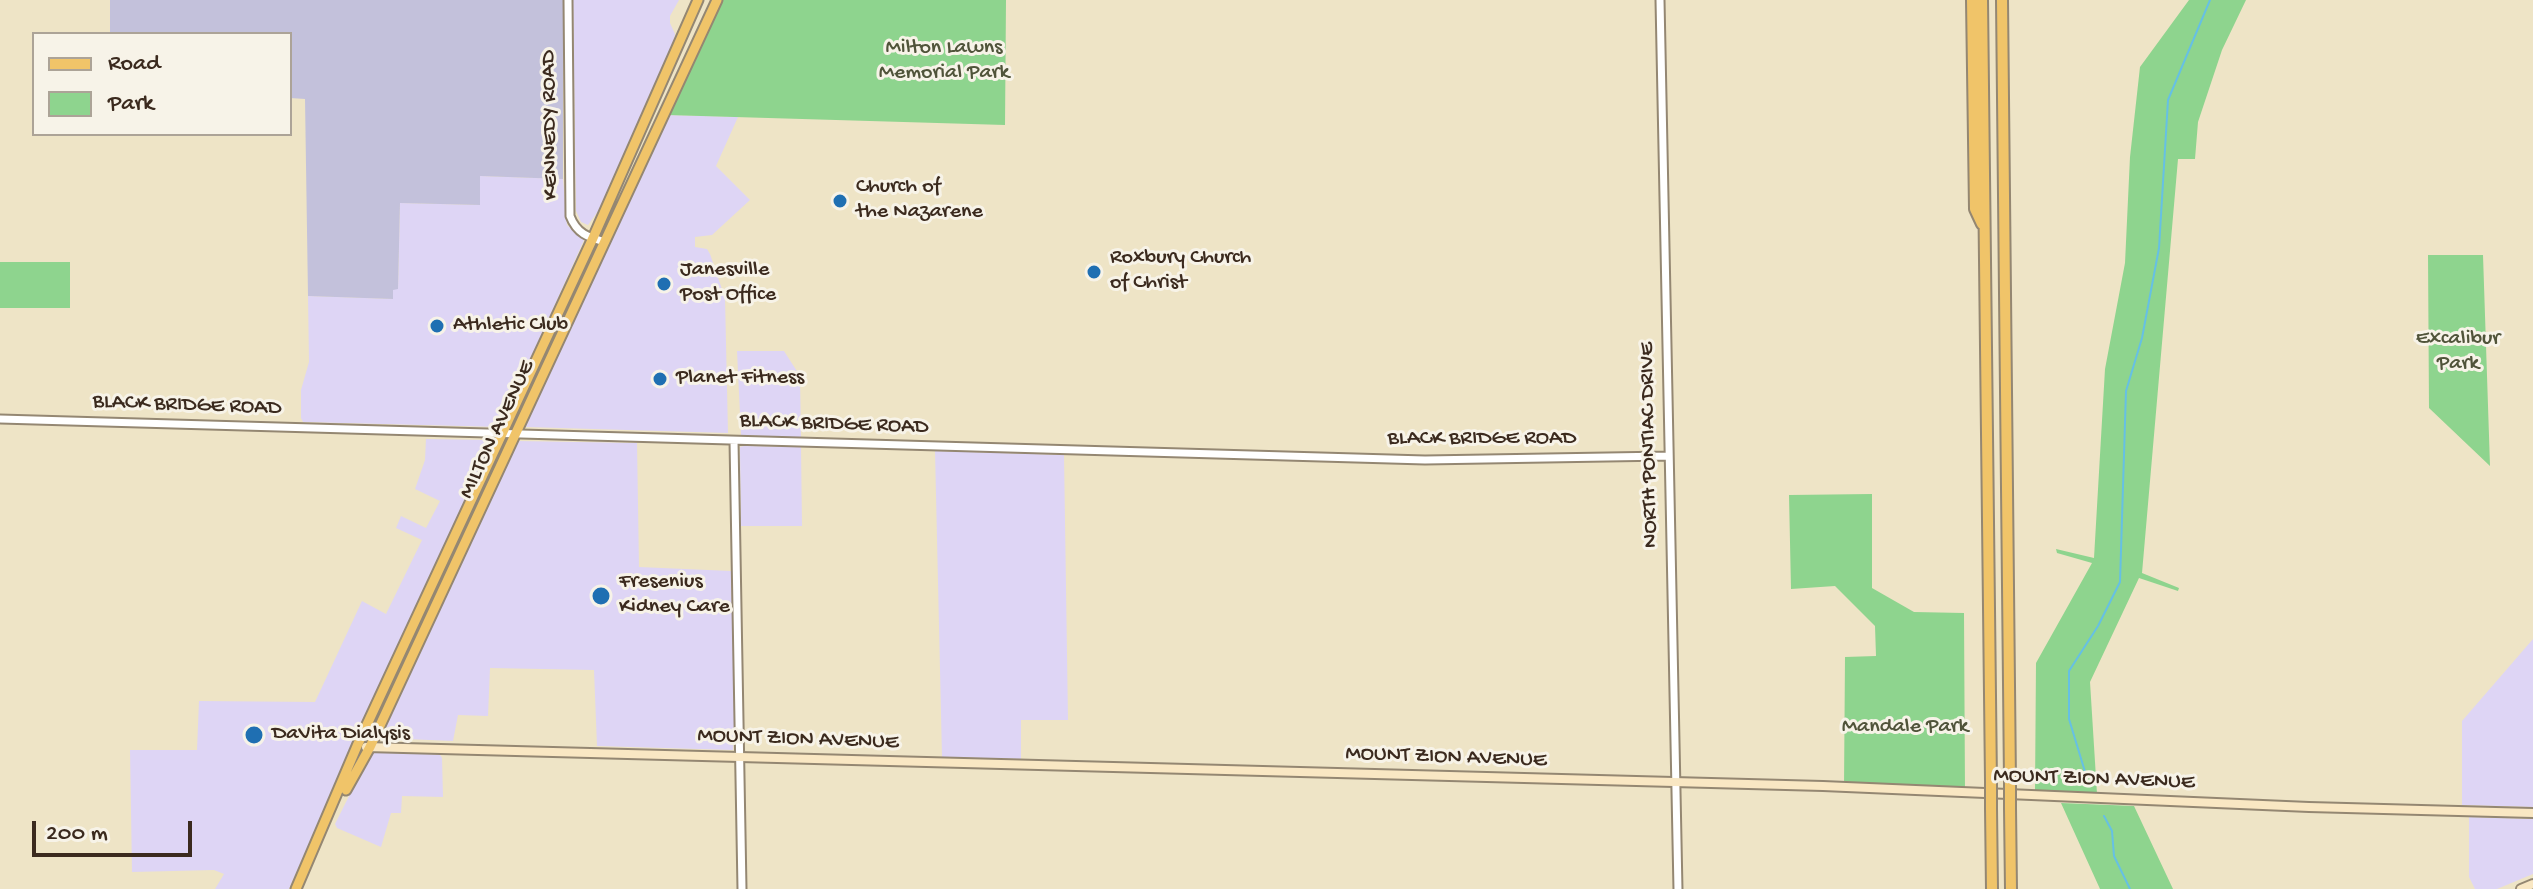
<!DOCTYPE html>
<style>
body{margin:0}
#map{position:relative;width:2533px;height:889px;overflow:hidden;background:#eee4c6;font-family:"Gochi Hand",sans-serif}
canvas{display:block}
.legend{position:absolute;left:32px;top:32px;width:260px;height:104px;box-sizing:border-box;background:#f7f3e8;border:2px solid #aca397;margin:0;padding:10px 14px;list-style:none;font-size:24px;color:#3b2a1e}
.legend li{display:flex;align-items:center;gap:16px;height:40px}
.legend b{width:40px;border:2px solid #aca397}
.scale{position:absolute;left:32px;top:821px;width:160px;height:36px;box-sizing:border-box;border:4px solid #3b2a1e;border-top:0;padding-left:10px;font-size:24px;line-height:28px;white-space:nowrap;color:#3b2a1e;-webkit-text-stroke:6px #f7f3e8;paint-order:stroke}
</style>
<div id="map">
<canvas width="2533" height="889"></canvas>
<ul class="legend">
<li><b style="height:10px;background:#f0c469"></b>Road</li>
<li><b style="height:22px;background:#8ed48e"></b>Park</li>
</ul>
<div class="scale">200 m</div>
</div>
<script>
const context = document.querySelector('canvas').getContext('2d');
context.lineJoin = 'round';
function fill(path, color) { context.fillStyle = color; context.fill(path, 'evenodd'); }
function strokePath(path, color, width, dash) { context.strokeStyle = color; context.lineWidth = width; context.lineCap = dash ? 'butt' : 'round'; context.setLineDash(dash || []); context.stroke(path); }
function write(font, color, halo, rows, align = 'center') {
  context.font = font + ' "Gochi Hand",sans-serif'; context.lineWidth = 6; context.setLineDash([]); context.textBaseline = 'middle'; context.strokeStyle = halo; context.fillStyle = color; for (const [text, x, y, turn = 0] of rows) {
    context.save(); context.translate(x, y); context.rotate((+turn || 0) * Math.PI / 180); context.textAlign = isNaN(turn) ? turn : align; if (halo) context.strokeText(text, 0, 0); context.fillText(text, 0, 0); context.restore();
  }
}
const built = new Path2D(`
 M573 0H679L670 16V23L675 34 674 41 599 210 588 225 581 222 576 211Z
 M667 115 738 117 716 166 750 200 712 235 695 237V247L707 249 710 254 725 298 728 433 526 427 525 422Z
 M480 176 563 179 567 225 584 240 500 427 303 422 301 418V390L309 362 308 296 393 299V289H398L400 203 479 205Z
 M737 351H784L800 376 801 438 741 435Z
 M426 439 486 440 490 442 491 448 363 723 289 889H215L224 874 214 870 132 872 130 750H197L199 701 315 702 362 601 386 614 422 540 396 528 401 516 426 528 440 501 415 489 425 460Z
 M517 441 637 443 639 567 731 571 735 717 733 750 597 746 594 670 490 668 488 716 458 715 453 741 381 738Z
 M744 446 801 447 802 526H741L740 452V447Z
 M935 451 1064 455 1068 720H1021V759L942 757Z
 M2533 639V807L2462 805V721Z
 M371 752 439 753 442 758 443 797 402 796 401 813H391L381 847 337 828 335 824Z
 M2469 817 2533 819V874L2497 889H2475L2469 877Z`);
const industrial = new Path2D(`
 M110 0H563V179L480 176V205L400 203 398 289 393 290V299L308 296 305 99 290 98V34H110Z`);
const green = new Path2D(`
 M720 0H1006L1005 125 667 115Z
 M2189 0H2246L2222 50 2198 122 2195 159H2178L2142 573 2179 588 2178 591 2139 578 2090 682 2097 794 2035 791 2036 663 2092 563 2057 553 2056 549 2094 558 2105 369 2125 263 2130 157 2140 67Z
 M2428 255H2483L2490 466 2429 408Z
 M0 262H70V308H0Z
 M1872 494V588L1914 612 1964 613 1965 793 1844 787 1845 657 1876 656 1875 626 1835 586 1791 589 1789 495Z
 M2061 803 2134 806 2173 889H2100Z`);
const stream = new Path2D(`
 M2086 775 2069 719V671L2098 626 2120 582 2126 391 2142 338 2159 248 2168 100 2210 0
 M2104 816 2112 831 2114 856 2130 889`);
const tertiary = new Path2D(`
 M568 0 570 216C577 234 588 237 605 242
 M1660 0 1678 889
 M0 419 1425 460 1668 456
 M734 441 742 889`);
const secondary = new Path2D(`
 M366 747 1823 786 2309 807 2533 813
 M2521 889 2533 884`);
const primary = new Path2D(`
 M346 790 370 747 717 0
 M296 889 357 746 593 238 698 0`);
const motorway = new Path2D(`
 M1972 0 1975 209 1982 224
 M1982 0 1991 781
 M2002 0 2010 781
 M1991 808 1992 889
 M2010 808 2011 889`);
const motorwayBridge = new Path2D(`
 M1991 781V808
 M2010 781V808`);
const markers = [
 [840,201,8,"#1f6fb2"],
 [1094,272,8,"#1f6fb2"],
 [664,284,8,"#1f6fb2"],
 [437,326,8,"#1f6fb2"],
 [660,379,8,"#1f6fb2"],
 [601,596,10,"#1f6fb2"],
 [254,735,10,"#1f6fb2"]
];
const parkNames = [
 ["Milton Lawns",944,49],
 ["Memorial Park",944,74],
 ["Excalibur",2458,340],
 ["Park",2458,365],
 ["Mandale Park",1905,728]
];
const streetNames = [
 ["KENNEDY ROAD",551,125,-91],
 ["BLACK BRIDGE ROAD",187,406,2],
 ["BLACK BRIDGE ROAD",834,425,2],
 ["MILTON AVENUE",498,430,-65],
 ["BLACK BRIDGE ROAD",1482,440],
 ["NORTH PONTIAC DRIVE",1650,445,-91],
 ["MOUNT ZION AVENUE",798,740,2],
 ["MOUNT ZION AVENUE",1446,758,2],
 ["MOUNT ZION AVENUE",2094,780,2]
];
const poiNames = [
 ["Church of",856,188],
 ["the Nazarene",856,213],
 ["Roxbury Church",1110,259],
 ["of Christ",1110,284],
 ["Janesville",680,271],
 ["Post Office",680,296],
 ["Athletic Club",453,326],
 ["Planet Fitness",676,379],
 ["Fresenius",619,583],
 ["Kidney Care",619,608],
 ["DaVita Dialysis",272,735]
];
fill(built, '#ded5f5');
fill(industrial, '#c3c1db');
fill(green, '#8ed48e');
strokePath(stream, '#66c0e4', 2);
strokePath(tertiary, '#948772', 11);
strokePath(secondary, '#948772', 12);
strokePath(primary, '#948772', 13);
strokePath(motorway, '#948772', 14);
strokePath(tertiary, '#fff', 7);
strokePath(secondary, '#f9e7c3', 8);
strokePath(primary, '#f0c469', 9);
strokePath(motorway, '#f0c469', 10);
strokePath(motorwayBridge, '#948772', 14, []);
strokePath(motorwayBridge, '#f0c469', 10);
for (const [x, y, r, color] of markers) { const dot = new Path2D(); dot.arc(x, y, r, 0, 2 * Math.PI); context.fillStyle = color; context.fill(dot); strokePath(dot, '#f7f3e8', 3); }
write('22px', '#50543a', '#f7f3e8', parkNames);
write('22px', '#3b2a1e', '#f7f3e8', streetNames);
write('22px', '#3b2a1e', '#f7f3e8', poiNames, 'left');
</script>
